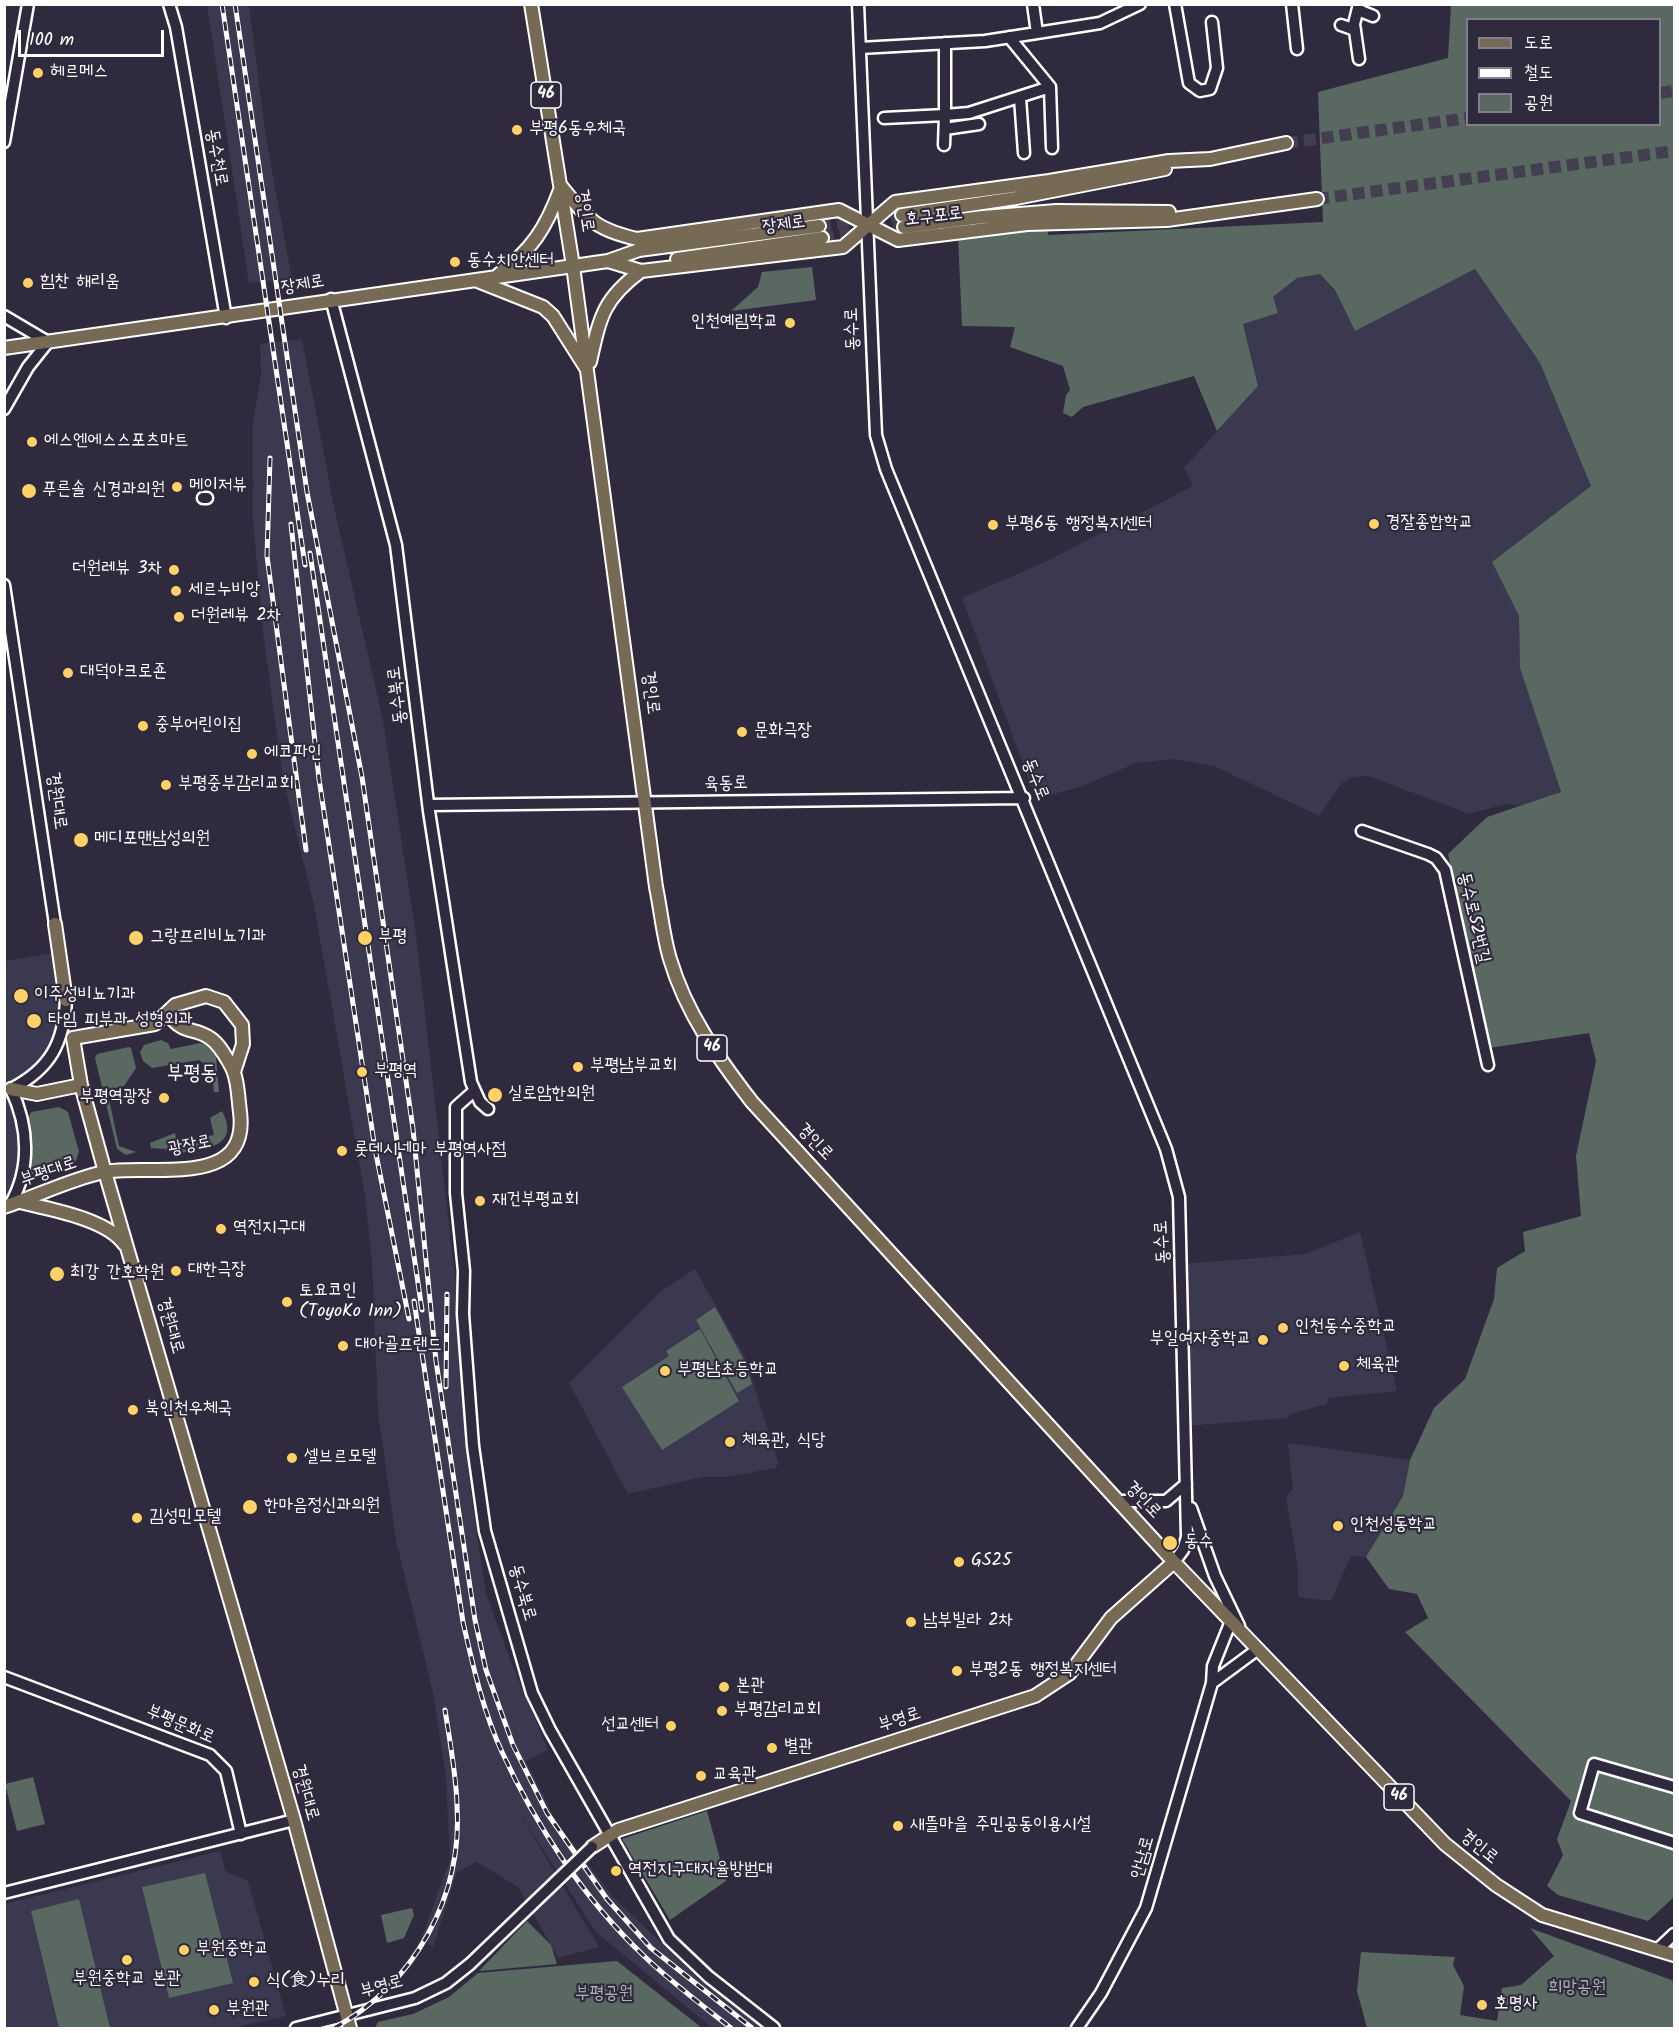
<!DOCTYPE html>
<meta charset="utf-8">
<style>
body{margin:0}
#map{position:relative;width:1679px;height:2033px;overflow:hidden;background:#2f2a3d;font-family:Kalam,"Poor Story",sans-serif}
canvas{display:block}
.frame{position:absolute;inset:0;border:6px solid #fff;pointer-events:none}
.legend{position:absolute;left:1466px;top:18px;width:195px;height:108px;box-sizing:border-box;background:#2f2a3d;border:2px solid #827f8b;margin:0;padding:8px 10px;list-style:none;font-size:18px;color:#fff}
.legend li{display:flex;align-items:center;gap:12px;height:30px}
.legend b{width:30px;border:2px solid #827f8b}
.scale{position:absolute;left:18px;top:30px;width:146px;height:27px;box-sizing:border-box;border:3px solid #fff;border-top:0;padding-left:8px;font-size:18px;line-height:21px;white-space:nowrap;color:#fff;-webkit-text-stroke:4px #2f2a3d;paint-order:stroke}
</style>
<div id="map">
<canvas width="1679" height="2033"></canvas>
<div class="frame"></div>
<ul class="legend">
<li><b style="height:8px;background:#776a54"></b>도로</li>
<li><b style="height:8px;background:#fff"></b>철도</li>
<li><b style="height:16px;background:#596961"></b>공원</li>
</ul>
<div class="scale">100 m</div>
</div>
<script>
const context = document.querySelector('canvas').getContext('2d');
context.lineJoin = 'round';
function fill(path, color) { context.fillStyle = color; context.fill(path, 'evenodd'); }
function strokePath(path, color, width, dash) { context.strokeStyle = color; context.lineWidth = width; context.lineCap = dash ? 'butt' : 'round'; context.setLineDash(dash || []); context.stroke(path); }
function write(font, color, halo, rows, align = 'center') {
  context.font = font + ' Kalam,"LXGW WenKai TC","Poor Story",sans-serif'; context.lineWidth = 4.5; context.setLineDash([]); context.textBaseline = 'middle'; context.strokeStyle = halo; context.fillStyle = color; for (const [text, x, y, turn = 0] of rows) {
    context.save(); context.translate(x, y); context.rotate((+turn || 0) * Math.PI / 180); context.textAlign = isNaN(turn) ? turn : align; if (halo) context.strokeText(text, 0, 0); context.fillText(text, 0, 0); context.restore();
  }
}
const built = new Path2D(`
 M207 5H249L266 138 292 279 249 283Z
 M1475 269 1540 363 1591 486 1492 562 1519 616 1520 668 1561 793 1520 806 1506 804 1469 814 1369 776 1352 777 1342 783 1319 816 1214 766 1173 759 1136 763 1083 786 1036 799 962 598 1045 562 1193 486 1184 468 1258 386 1243 324 1277 313 1273 297 1297 278 1320 274 1335 290 1355 330Z
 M302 339 334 507 383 720 416 935 458 1304 470 1487 486 1594 511 1662 548 1750 526 1761 556 1821 612 1896 688 1968 765 2028H712L595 1931 516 1807 599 1947 558 1958 518 1887 477 1862 457 1872 433 1947 421 1939 450 1860 446 1775 433 1693 396 1540 378 1412 372 1263 365 1196 314 905 283 779 263 632 253 519V424L261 375 260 344Z
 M59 952 66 1000 55 1051 11 1089 19 1105 24 1171 5 1207V961Z
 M1360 1232 1397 1391 1328 1398 1327 1404 1290 1414 1288 1418 1185 1426 1182 1264 1305 1254Z
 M695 1269 746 1359 778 1463 776 1468 726 1477H702L628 1494 569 1383 660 1292Z
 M1288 1443 1410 1460 1403 1496 1366 1557 1351 1556 1331 1601 1298 1597V1570L1286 1496 1293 1489Z
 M220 1851 225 1871 248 1881 286 2016 232 2028H5L4 1904Z`);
const green = new Path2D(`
 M1451 5H1674V1897L1648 1921 1558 1895 1547 1886 1563 1855 1557 1839 1571 1801 1405 1632 1428 1618 1417 1594 1389 1589 1366 1557 1403 1496 1410 1460 1434 1408 1465 1379 1494 1299 1497 1268 1525 1251 1523 1232 1581 1216 1576 1156 1596 1061 1589 1033 1489 1048 1448 854 1487 817 1561 792 1520 668 1519 616 1492 562 1591 486 1540 363 1475 269 1355 331 1335 290 1320 274 1297 278 1273 297 1278 313 1243 324 1258 386 1217 431 1194 376 1083 407 1072 417 1063 413 1066 395 1070 390 1063 366 1010 347 1015 327 962 326 958 235 1047 227 1048 235 1323 222 1318 92 1448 58ZM1468 20H1660V124H1468Z
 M812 267 816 300 731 311 758 287 762 272Z
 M161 1040 168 1043 171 1049 200 1043 209 1045 216 1057 219 1092H214L211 1069 199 1060 152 1068 143 1061 140 1052 144 1045Z
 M129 1047 131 1048 136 1068 124 1086 107 1090 119 1146 136 1152 126 1155 117 1149 95 1058 97 1054Z
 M59 1107 68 1112 79 1152 75 1163 36 1177 31 1173 29 1117 31 1112Z
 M222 1111C242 1149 201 1149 175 1154L165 1149 151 1148 150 1143 175 1133 178 1147 209 1141 208 1136 214 1135 210 1118Z
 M715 1307 745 1362 752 1384 737 1393 696 1320Z
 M700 1329 739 1401 662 1450 622 1387 669 1356 666 1351Z
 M33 1777 45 1824 17 1831 5 1784Z
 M707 1811 726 1881 670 1920 622 1839Z
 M205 1873 233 1983 169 1998 142 1887Z
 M79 1899 110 2028H59L31 1911Z
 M412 1908 414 1915 404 1938 387 1943 381 1915Z
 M527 1921 551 1945 557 1964 479 1971Z
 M1530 1928 1674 1981V2028H1367L1357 1991 1361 1952 1455 1957 1453 1965 1464 1986 1460 2015 1497 2021 1502 1988 1521 1985 1554 1956Z
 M617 1961 702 2028H375L378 2022 413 2014 449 1997 478 1973Z`);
const majorTunnel = new Path2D(`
 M1660 93 1674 91
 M1286 143 1468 118
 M1317 199 1674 151
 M819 226 902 215
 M822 238 904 227`);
const minor = new Path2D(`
 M169 4 176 27 226 318
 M858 4 876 435 886 469 1166 1149 1179 1197 1187 1537 1183 1550 1174 1562
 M1175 4 1189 83 1200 91 1210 89 1217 68 1212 22
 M1292 4 1297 49
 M1358 10 1373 16
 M1341 25 1355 30
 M1037 33 1100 23 1140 4
 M860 48 985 41 1037 33 1033 4
 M1359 59 1354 24 1359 4
 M1050 87 1052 148
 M1020 98 1024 153
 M884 118 945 115V43
 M945 129 979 124
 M4 142 28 4
 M944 145 945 115 969 113 1050 87 1009 37
 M331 299 396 545 429 811 471 1082 480 1102 488 1109
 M4 316 48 342 28 367 4 409
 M203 498H207
 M4 585 55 924
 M429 805 1024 798
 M1362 831 1428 854 1436 858 1445 870 1488 1065
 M11 1089C50 1069 64 1043 66 1000
 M474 1091 456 1107V1193L464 1271 463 1314 473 1446 485 1531 532 1693 550 1730 669 1939 709 1977 774 2028
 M10 1205C31 1169 29 1127 11 1089
 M1119 1501H1166L1186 1484
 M1191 1508 1215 1576 1239 1626
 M4 1677 210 1755 226 1771 241 1834
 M1212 1683 1258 1649
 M1674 1787 1594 1764 1580 1813 1674 1843
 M4 1893 294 1820
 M1657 1950 1674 1934
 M296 2028 415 1998 446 1983 470 1964
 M1077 2028 1101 1993 1146 1908 1212 1683 1213 1666 1231 1621`);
const major = new Path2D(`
 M531 4 573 266 656 887C661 911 663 936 670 959 686 1013 718 1058 752 1102L1174 1562 1445 1844 1496 1885 1542 1915 1674 1955
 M561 186C589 220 594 229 637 239L839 210 898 240 1027 224 1167 220 1317 199
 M902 215 1016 198 1165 169
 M904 227 983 217 1056 211 1169 212
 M677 259 822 238
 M608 261 641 271 843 247 895 202 1049 181 1169 161 1210 159 1286 143
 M498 275C531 251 546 228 560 190
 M475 280 543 307 553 316 586 368
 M4 348 608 261 639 250 819 226
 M590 362C600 317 603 299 641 271
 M55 924 66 1000
 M234 1072 243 1044 242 1025 224 1002 206 996 175 1005 155 1024 73 1038 81 1085 105 1172 294 1820 350 2028
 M11 1089 37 1094 81 1085
 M20 1202C49 1209 107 1219 124 1244
 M4 1207C37 1196 71 1179 104 1172 149 1163 250 1191 240 1112 238 1097 238 1077 230 1064 225 1055 219 1044 210 1038 192 1026 185 1036 168 1014
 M592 1847 618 1830 1035 1696 1070 1673 1111 1618 1174 1562`);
const rail = new Path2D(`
 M222 4 305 565
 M235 4 307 492 362 777 413 1129 436 1361 475 1620 486 1670 513 1745 547 1813 607 1899 651 1948 752 2028
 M270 458 267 556 306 850
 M291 524 319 779 375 1149 409 1319
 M310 553 422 1310
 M414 1301 463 1622C473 1666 483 1711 502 1752 536 1826 585 1900 644 1956 671 1982 702 2005 731 2028
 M446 1387 447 1294
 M334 2028C414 1984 463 1897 457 1805 456 1773 450 1742 445 1710`);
const minorBridge = new Path2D(`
 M470 1964 592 1847`);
const markers = [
 [38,73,6,"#ffd166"],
 [517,130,6,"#ffd166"],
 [455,262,6,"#ffd166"],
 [28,283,6,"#ffd166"],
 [790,323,6,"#ffd166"],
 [32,442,6,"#ffd166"],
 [177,487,6,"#ffd166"],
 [29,491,8,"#ffd166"],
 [1374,524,6,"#ffd166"],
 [993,525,6,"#ffd166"],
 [174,570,6,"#ffd166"],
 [176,591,6,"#ffd166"],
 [179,617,6,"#ffd166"],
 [68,673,6,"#ffd166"],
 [143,726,6,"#ffd166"],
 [742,732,6,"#ffd166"],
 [252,754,6,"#ffd166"],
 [166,785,6,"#ffd166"],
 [81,840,8,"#ffd166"],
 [136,938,8,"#ffd166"],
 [365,938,8,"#ffd166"],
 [21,996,8,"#ffd166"],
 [34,1021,8,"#ffd166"],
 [578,1067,6,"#ffd166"],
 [362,1072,6,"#ffd166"],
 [495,1095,8,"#ffd166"],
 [164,1098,6,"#ffd166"],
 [342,1151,6,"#ffd166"],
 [480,1201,6,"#ffd166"],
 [221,1229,6,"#ffd166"],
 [176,1271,6,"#ffd166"],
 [57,1274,8,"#ffd166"],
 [287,1302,6,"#ffd166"],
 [1283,1328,6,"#ffd166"],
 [1263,1340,6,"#ffd166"],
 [343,1346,6,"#ffd166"],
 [1344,1366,6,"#ffd166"],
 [665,1371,6,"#ffd166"],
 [133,1410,6,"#ffd166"],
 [730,1442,6,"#ffd166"],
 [292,1458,6,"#ffd166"],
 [250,1507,8,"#ffd166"],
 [137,1518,6,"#ffd166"],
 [1338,1526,6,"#ffd166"],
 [1170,1543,8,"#ffd166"],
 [959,1562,6,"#ffd166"],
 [911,1622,6,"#ffd166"],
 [957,1671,6,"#ffd166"],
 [724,1687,6,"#ffd166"],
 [722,1711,6,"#ffd166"],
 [671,1726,6,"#ffd166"],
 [772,1748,6,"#ffd166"],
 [701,1776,6,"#ffd166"],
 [898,1826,6,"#ffd166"],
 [616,1871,6,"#ffd166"],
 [184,1950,6,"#ffd166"],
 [127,1960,6,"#ffd166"],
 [254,1982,6,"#ffd166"],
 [1482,2005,6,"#ffd166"],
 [214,2010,6,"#ffd166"]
];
const shields = [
 [546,95,30],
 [712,1048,30],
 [1399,1797,30]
];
const shieldNames = [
 ["46",546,95],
 ["46",712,1048],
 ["46",1399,1797]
];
const poiNames = [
 ["헤르메스",50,73],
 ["부평6동우체국",529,130],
 ["동수치안센터",467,262],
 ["힘찬 해리움",40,283],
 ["인천예림학교",778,323,"right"],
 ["에스엔에스스포츠마트",44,442],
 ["메이저뷰",189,487],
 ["푸른솔 신경과의원",42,491],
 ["경잘종합학교",1386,524],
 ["부평6동 행정복지센터",1005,525],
 ["더원레뷰 3차",162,570,"right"],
 ["세르누비앙",188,591],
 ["더원레뷰 2차",191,617],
 ["대덕아크로죤",80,673],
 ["중부어린이집",155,726],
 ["문화극장",754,732],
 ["에코파인",264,754],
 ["부평중부감리교회",178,785],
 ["메디포맨남성의원",94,840],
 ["그랑프리비뇨기과",150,938],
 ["부평",378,938],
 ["이주성비뇨기과",34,996],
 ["타임 피부과 성형외과",48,1021],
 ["부평남부교회",590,1067],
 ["부평역",374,1072],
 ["실로암한의원",508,1095],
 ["부평역광장",152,1098,"right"],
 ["롯데시네마 부평역사점",354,1151],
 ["재건부평교회",492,1201],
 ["역전지구대",233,1229],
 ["대한극장",188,1271],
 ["최강 간호학원",70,1274],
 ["토요코인",299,1292],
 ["(ToyoKo Inn)",299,1313],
 ["인천동수중학교",1295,1328],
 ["부일여자중학교",1251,1340,"right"],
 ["대아골프랜드",355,1346],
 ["체육관",1356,1366],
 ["부평남초등학교",677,1371],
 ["북인천우체국",145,1410],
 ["체육관, 식당",742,1442],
 ["셀브르모텔",304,1458],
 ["한마음정신과의원",264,1507],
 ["김성민모텔",149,1518],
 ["인천성동학교",1350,1526],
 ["동수",1184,1543],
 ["GS25",971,1562],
 ["남부빌라 2차",923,1622],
 ["부평2동 행정복지센터",969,1671],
 ["본관",736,1687],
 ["부평감리교회",734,1711],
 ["선교센터",659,1726,"right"],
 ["별관",784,1748],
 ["교육관",713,1776],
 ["새뜰마을 주민공동이용시설",910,1826],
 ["역전지구대자율방범대",628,1871],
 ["부원중학교",196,1950],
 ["부원중학교 본관",127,1980,"center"],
 ["식(食)누리",266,1982],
 ["호명사",1494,2005],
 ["부원관",226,2010]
];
const streetNames = [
 ["동수천로",215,158,80],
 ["경인로",583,211,81],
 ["호구포로",934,218,-7],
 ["장제로",784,226,-8],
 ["장제로",303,286,-10],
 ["동수로",854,329,-92],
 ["경인로",649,693,83],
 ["동수북로",399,695,-97],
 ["동수로",1034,780,68],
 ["육동로",726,785,-1],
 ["경원대로",55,801,82],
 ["동수로52번길",1472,918,77],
 ["경인로",814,1143,47],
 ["광장로",190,1147,-11],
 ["부평대로",49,1173,-19],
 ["동수로",1164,1242,-93],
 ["경원대로",169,1326,74],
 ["경인로",1142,1501,47],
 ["동수북로",521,1593,74],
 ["부영로",900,1721,-18],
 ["부평문화로",180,1726,23],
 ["경원대로",304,1793,74],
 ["경인로",1478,1848,39],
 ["안남로",1144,1858,-74],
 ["부영로",382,1988,-15]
];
const parkNames = [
 ["희망공원",1577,1989],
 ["부평공원",604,1995]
];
const quarterNames = [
 ["부평동",192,1075]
];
fill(built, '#3b394f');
fill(green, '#596961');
strokePath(majorTunnel, '#443f50', 12, [12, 6]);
strokePath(minor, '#fff', 15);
strokePath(major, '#fff', 16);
strokePath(minor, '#2f2a3d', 10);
strokePath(major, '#776a54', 12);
strokePath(rail, '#fff', 5);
strokePath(rail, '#2f2a3d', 3, [9]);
strokePath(minorBridge, '#fff', 15, []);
strokePath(minorBridge, '#2f2a3d', 10);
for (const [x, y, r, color] of markers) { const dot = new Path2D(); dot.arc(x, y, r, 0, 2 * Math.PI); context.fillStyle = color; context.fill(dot); strokePath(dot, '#2f2a3d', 2); }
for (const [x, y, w] of shields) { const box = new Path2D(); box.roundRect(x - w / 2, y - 13, w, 26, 4.5); context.fillStyle = '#2f2a3d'; context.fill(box); strokePath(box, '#fff', 1.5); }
write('bold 16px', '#fff', null, shieldNames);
write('18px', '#fff', '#2f2a3d', poiNames, 'left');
write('18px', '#fff', '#2f2a3d', streetNames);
write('18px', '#acb4b0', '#2f2a3d', parkNames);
write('21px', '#fff', '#2f2a3d', quarterNames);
</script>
